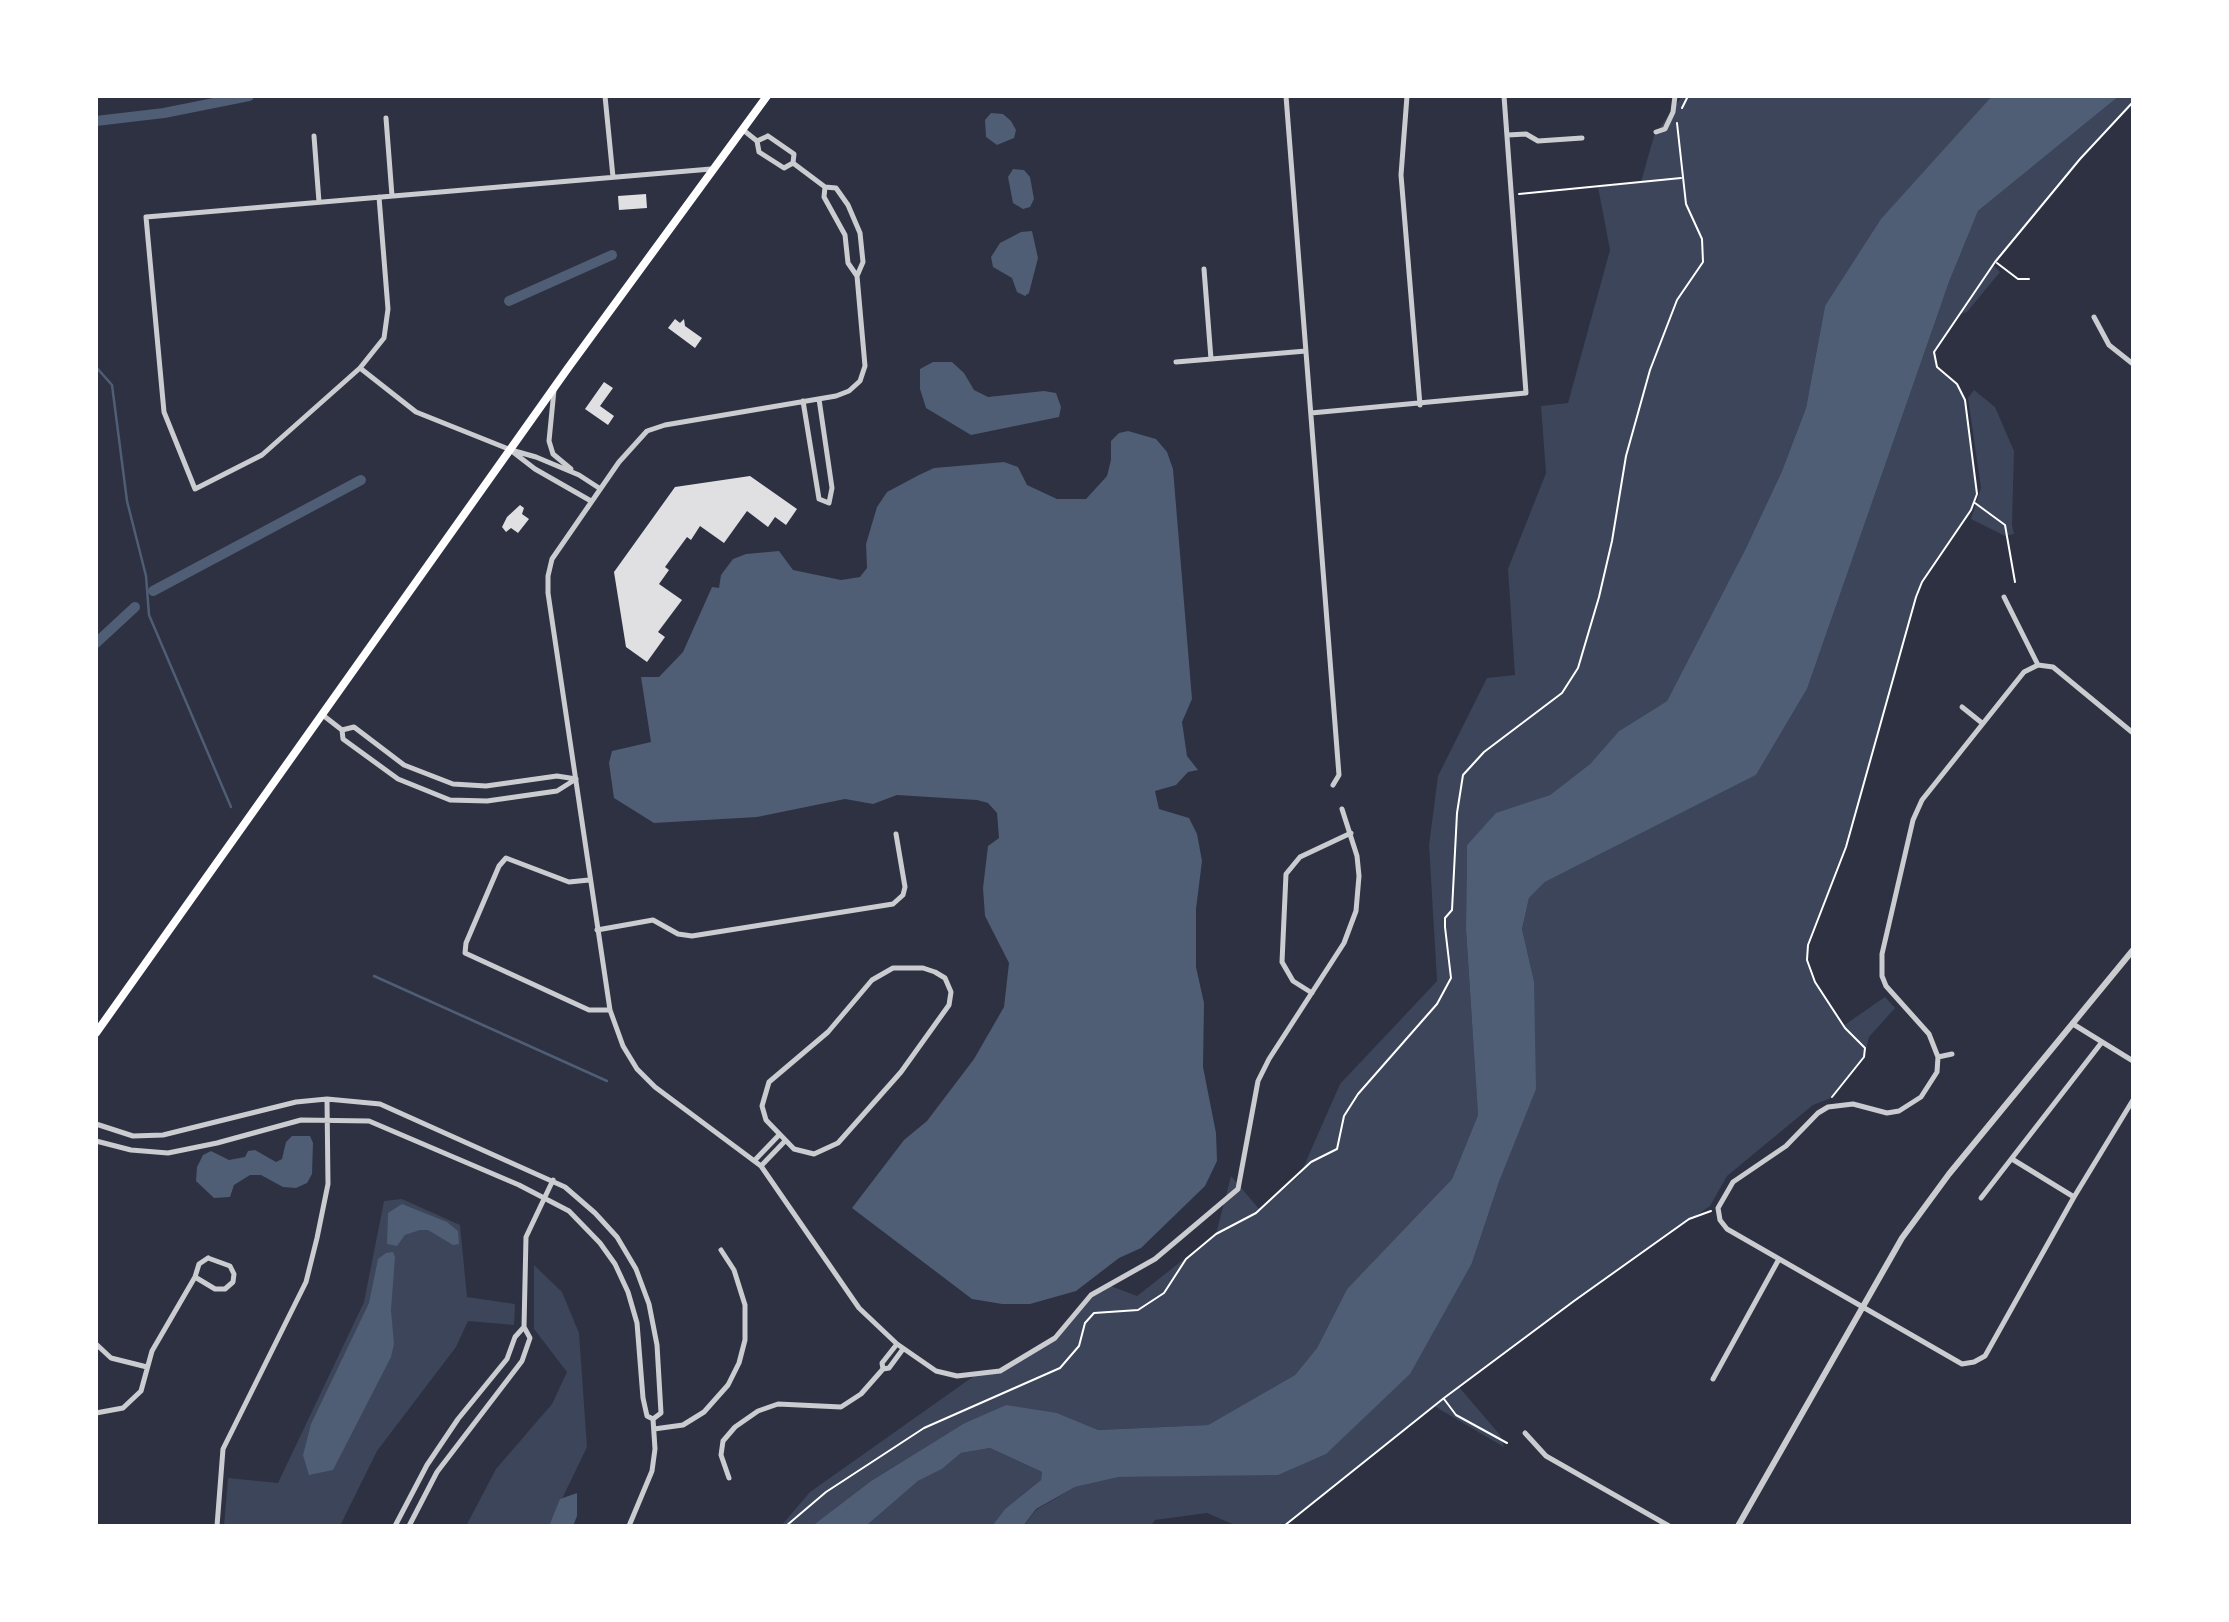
<!DOCTYPE html>
<html>
<head>
<meta charset="utf-8">
<style>
  body { margin:0 }
  #map { position:relative; width:2229px; height:1622px; overflow:hidden; background:#2d3142; font-family:Poppins,sans-serif }
  canvas { display:block }
  .frame { position:absolute; inset:0; border:98px solid #fff; pointer-events:none }
</style>
</head>
<body>
<div id="map">
<canvas width="2229" height="1622"></canvas>
<div class="frame"></div>
</div>
<script>
const c = document.querySelector('canvas').getContext('2d');
c.lineJoin = 'round';
function fillPath(path, color) {
  c.fillStyle = color;
  c.fill(path, 'evenodd');
}
function poly(rows) {
  const path = new Path2D();
  for (const r of rows) {
    path.moveTo(r[0], r[1]);
    for (let i = 2; i < r.length; i += 2) path.lineTo(r[i], r[i + 1]);
  }
  return path;
}
function trace(path, color, width, dash) {
  c.strokeStyle = color;
  c.lineWidth = width;
  c.lineCap = dash ? 'butt' : 'round';
  c.setLineDash(dash || []);
  c.stroke(path);
}
fillPath(poly([
  [1682,96,1992,96,1955,138,1825,306,1806,408,1782,471,1746,548,1667,701,1619,731,1590,764,1550,795,1496,814,1467,845,1466,929,1478,1115,1452,1179,1347,1289,1317,1348,1295,1375,1208,1425,1097,1430,1057,1413,963,1424,871,1481,812,1526,781,1526,810,1492,974,1376,1000,1371,1055,1338,1091,1295,1108,1285,1137,1296,1216,1234,1231,1176,1260,1210,1300,1175,1340,1084,1437,981,1429,845,1438,776,1487,678,1515,675,1508,569,1546,473,1541,406,1568,403,1610,250,1598,187,1641,182,1654,136],
  [2119,96,2133,96,2133,102,2093,144,1995,262,1993,265,2000,272,1967,312,1960,314,1934,352,1937,367,1957,384,1965,400,1977,494,1971,510,1922,582,1916,597,1846,847,1808,945,1807,960,1811,974,1843,1026,1885,997,1895,1008,1869,1037,1864,1057,1831,1098,1813,1105,1727,1176,1710,1206,1601,1282,1459,1387,1500,1435,1504,1447,1434,1406,1284,1526,1237,1526,1207,1513,1155,1520,1151,1526,1023,1526,1036,1510,1075,1487,1119,1477,1278,1474,1472,1263,1500,1179,1534,981,1522,929,1529,898,1545,882,1756,775,1807,689,1949,282,1978,211],
  [1974,390,1995,407,2014,451,2012,525,2014,534,2005,536,1971,519,1981,488,1968,398],
  [402,1199,460,1225,467,1297,515,1304,514,1325,468,1321,456,1347,377,1451,340,1526,224,1526,228,1478,278,1483,364,1302,384,1201],
  [534,1265,562,1292,579,1333,587,1447,549,1526,466,1526,496,1469,552,1404,567,1372,534,1329],
  [990,1448,1042,1472,1041,1480,1005,1509,992,1526,866,1526,918,1481,942,1469,961,1453]
]), '#3c4559');
fillPath(poly([
  [1992,96,2119,96,1978,211,1949,282,1807,689,1756,775,1545,882,1529,898,1522,929,1534,981,1536,1089,1500,1179,1472,1263,1410,1374,1326,1454,1278,1475,1119,1477,1075,1487,1036,1509,1023,1526,992,1526,1005,1509,1041,1480,1042,1472,990,1448,961,1453,942,1469,918,1481,866,1526,812,1526,871,1481,963,1424,1006,1405,1057,1413,1098,1430,1208,1425,1295,1375,1317,1348,1347,1289,1452,1179,1478,1115,1466,929,1467,845,1496,813,1550,795,1590,764,1619,731,1667,701,1746,548,1782,471,1806,408,1825,306,1881,219],
  [991,113,1003,114,1011,121,1016,130,1014,138,997,145,986,137,985,120],
  [1013,169,1024,170,1030,177,1034,199,1030,207,1023,209,1013,203,1008,177],
  [1032,231,1038,258,1029,293,1025,296,1017,292,1012,278,993,267,991,257,1000,243,1021,232],
  [933,362,952,362,964,373,974,390,988,397,1044,391,1056,393,1061,407,1059,417,971,435,926,408,920,389,920,369],
  [1128,431,1156,439,1167,452,1173,469,1192,699,1182,722,1187,756,1198,770,1188,772,1176,785,1155,791,1159,809,1189,818,1197,834,1202,861,1196,909,1196,967,1204,1003,1203,1067,1216,1133,1217,1161,1205,1186,1141,1248,1119,1258,1076,1291,1030,1304,1002,1304,972,1299,852,1208,904,1140,927,1121,974,1059,1004,1007,1009,963,985,916,983,888,988,846,999,838,997,813,988,803,977,800,897,795,873,804,845,799,757,817,654,823,614,798,609,763,612,751,651,742,641,677,659,677,683,652,712,587,719,588,721,575,733,559,746,554,779,551,793,570,841,580,860,577,867,568,866,544,877,507,887,492,919,475,934,468,1004,462,1018,467,1027,485,1057,499,1086,499,1107,476,1111,460,1111,441,1119,433],
  [292,1136,310,1136,313,1143,312,1174,307,1183,296,1188,283,1187,261,1175,250,1175,234,1185,230,1197,214,1198,196,1181,197,1167,203,1155,211,1151,229,1160,245,1157,248,1151,255,1150,276,1162,282,1159,286,1142],
  [402,1204,447,1222,458,1231,459,1244,453,1245,428,1230,420,1230,405,1235,397,1246,387,1244,388,1213],
  [393,1252,395,1257,391,1310,394,1344,391,1357,333,1470,309,1475,303,1455,311,1424,369,1303,378,1259,386,1253],
  [577,1493,577,1516,573,1526,549,1526,560,1499]
]), '#4f5d75');
trace(poly([
  [96,367,112,385,127,501,146,576,149,615,231,807],
  [374,976,607,1081]
]), '#4f5d75', 2.5);
trace(poly([
  [96,121,164,113,249,96],
  [509,301,612,255],
  [153,591,361,480],
  [96,643,135,607]
]), '#4f5d75', 10);
fillPath(poly([
  [646,194,647,208,619,210,618,196],
  [675,319,680,323,684,319,685,326,702,338,695,348,668,328],
  [604,382,613,388,600,406,614,416,608,425,585,409],
  [750,476,797,509,786,525,775,517,768,527,747,511,724,543,700,526,691,540,687,537,665,567,669,570,659,584,682,600,658,632,665,637,647,662,626,647,614,572,675,487],
  [520,505,524,508,522,514,529,519,518,533,511,528,506,532,502,527,507,517]
]), '#e0e0e3');
trace(poly([
  [1682,108,1688,96],
  [1519,194,1681,178],
  [1997,263,2018,279,2029,279],
  [1975,503,2005,525,2015,582],
  [1832,1097,1864,1057,1865,1048,1845,1028,1815,982,1807,960,1808,945,1846,847,1916,597,1922,582,1971,510,1977,494,1965,400,1957,384,1937,367,1934,352,1995,262,2080,159,2133,102],
  [1444,1399,1456,1415,1507,1443],
  [786,1526,826,1492,924,1428,1060,1368,1079,1346,1085,1323,1094,1313,1138,1310,1164,1293,1186,1259,1216,1234,1256,1213,1311,1162,1337,1149,1344,1116,1358,1094,1437,1004,1451,978,1445,927,1445,918,1452,910,1457,813,1463,775,1484,752,1562,693,1578,668,1599,597,1612,541,1626,456,1650,370,1677,300,1703,262,1702,239,1686,204,1677,123],
  [1284,1526,1444,1398,1574,1301,1689,1219,1711,1211]
]), '#fff', 2);
trace(poly([
  [605,96,613,177],
  [1286,96,1339,775,1333,785],
  [1407,96,1401,175,1420,405],
  [386,118,392,196],
  [742,129,757,141],
  [1656,132,1665,129,1673,112,1675,96],
  [1508,135,1526,134,1538,141,1582,138],
  [314,136,319,202],
  [768,136,794,154,793,163,784,168,759,152,757,141,768,136],
  [793,163,825,187,836,188,848,205,860,233,863,262,857,276,848,263,845,235,824,197,825,187],
  [379,197,388,309,384,338,360,368,262,455,195,489,164,412,146,217,711,169],
  [1204,269,1211,359],
  [857,276,865,366,860,381,849,391,836,396,665,425,647,431,619,462,552,559,548,576,548,593,610,1010,623,1046,637,1069,655,1087,761,1166,859,1308,897,1344,936,1371,957,1376,1000,1371,1055,1338,1091,1295,1155,1259,1238,1189,1258,1081,1269,1059,1344,943,1356,911,1359,876,1357,856,1342,809],
  [2094,317,2109,345,2133,364],
  [1176,362,1306,351],
  [360,368,416,412,511,450,536,457,579,475,599,488],
  [554,390,549,441,553,454,571,469],
  [803,401,819,499,829,503,832,488,819,399],
  [1311,413,1526,393,1504,96],
  [513,452,535,469,591,501],
  [2004,597,2038,665,2024,672,1922,800,1913,820,1882,954,1882,976,1886,986,1929,1034,1938,1057,1937,1072,1921,1097,1899,1111,1887,1113,1853,1104,1828,1107,1818,1113,1786,1146,1733,1182,1718,1208,1720,1220,1727,1229,1962,1364,1974,1362,1985,1356,2074,1197,2133,1100],
  [2038,665,2053,667,2133,733],
  [1962,707,1982,723],
  [324,716,342,730,343,739,398,779,450,800,487,801,557,791,576,779],
  [342,730,354,727,404,765,453,784,486,786,557,776,576,779],
  [589,880,569,882,506,858,499,866,466,943,465,953,589,1010,610,1010],
  [597,930,653,920,678,934,692,936,893,904,903,895,905,887,896,834],
  [893,968,923,968,935,972,945,978,951,992,949,1005,901,1072,838,1143,814,1154,794,1149,766,1120,762,1106,769,1082,828,1032,872,980,893,968],
  [1312,993,1293,981,1282,962,1286,874,1300,857,1351,833],
  [2073,1024,2133,1061],
  [1938,1057,1952,1054],
  [96,1124,133,1136,163,1135,296,1102,327,1099,380,1104,565,1187,595,1213,617,1237,636,1269,649,1304,657,1345,661,1413,653,1419],
  [96,1141,131,1150,168,1153,217,1143,301,1120,369,1121,519,1185,569,1211,600,1243,615,1264,628,1292,637,1323,643,1398,647,1416,653,1419,655,1449,652,1471,629,1526],
  [2012,1159,2074,1197],
  [755,1160,779,1135],
  [761,1166,785,1141],
  [1981,1198,2102,1042],
  [208,1258,230,1266,234,1274,233,1282,225,1289,215,1289,195,1277,199,1264,208,1258],
  [524,1327,526,1237,553,1180],
  [96,1344,111,1358,147,1367],
  [897,1344,882,1363,883,1369,889,1368,903,1349],
  [1713,1379,1779,1259],
  [96,1413,123,1408,141,1391,152,1351,195,1277],
  [654,1429,683,1425,704,1412,728,1385,739,1363,745,1340,745,1305,734,1270,721,1250],
  [1525,1433,1546,1456,1669,1526],
  [729,1478,721,1455,723,1441,735,1427,758,1411,778,1404,841,1407,861,1394,883,1369],
  [217,1526,223,1449,306,1282,317,1238,328,1184,327,1099],
  [395,1526,427,1465,458,1419,507,1359,515,1337,524,1327,530,1338,522,1361,437,1472,409,1526]
]), '#caccd0', 5);
trace(poly([
  [1738,1526,1902,1238,1949,1174,2133,950]
]), '#caccd0', 6);
trace(poly([
  [96,1033,568,368,767,96]
]), '#fff', 8);
</script>
</body>
</html>
